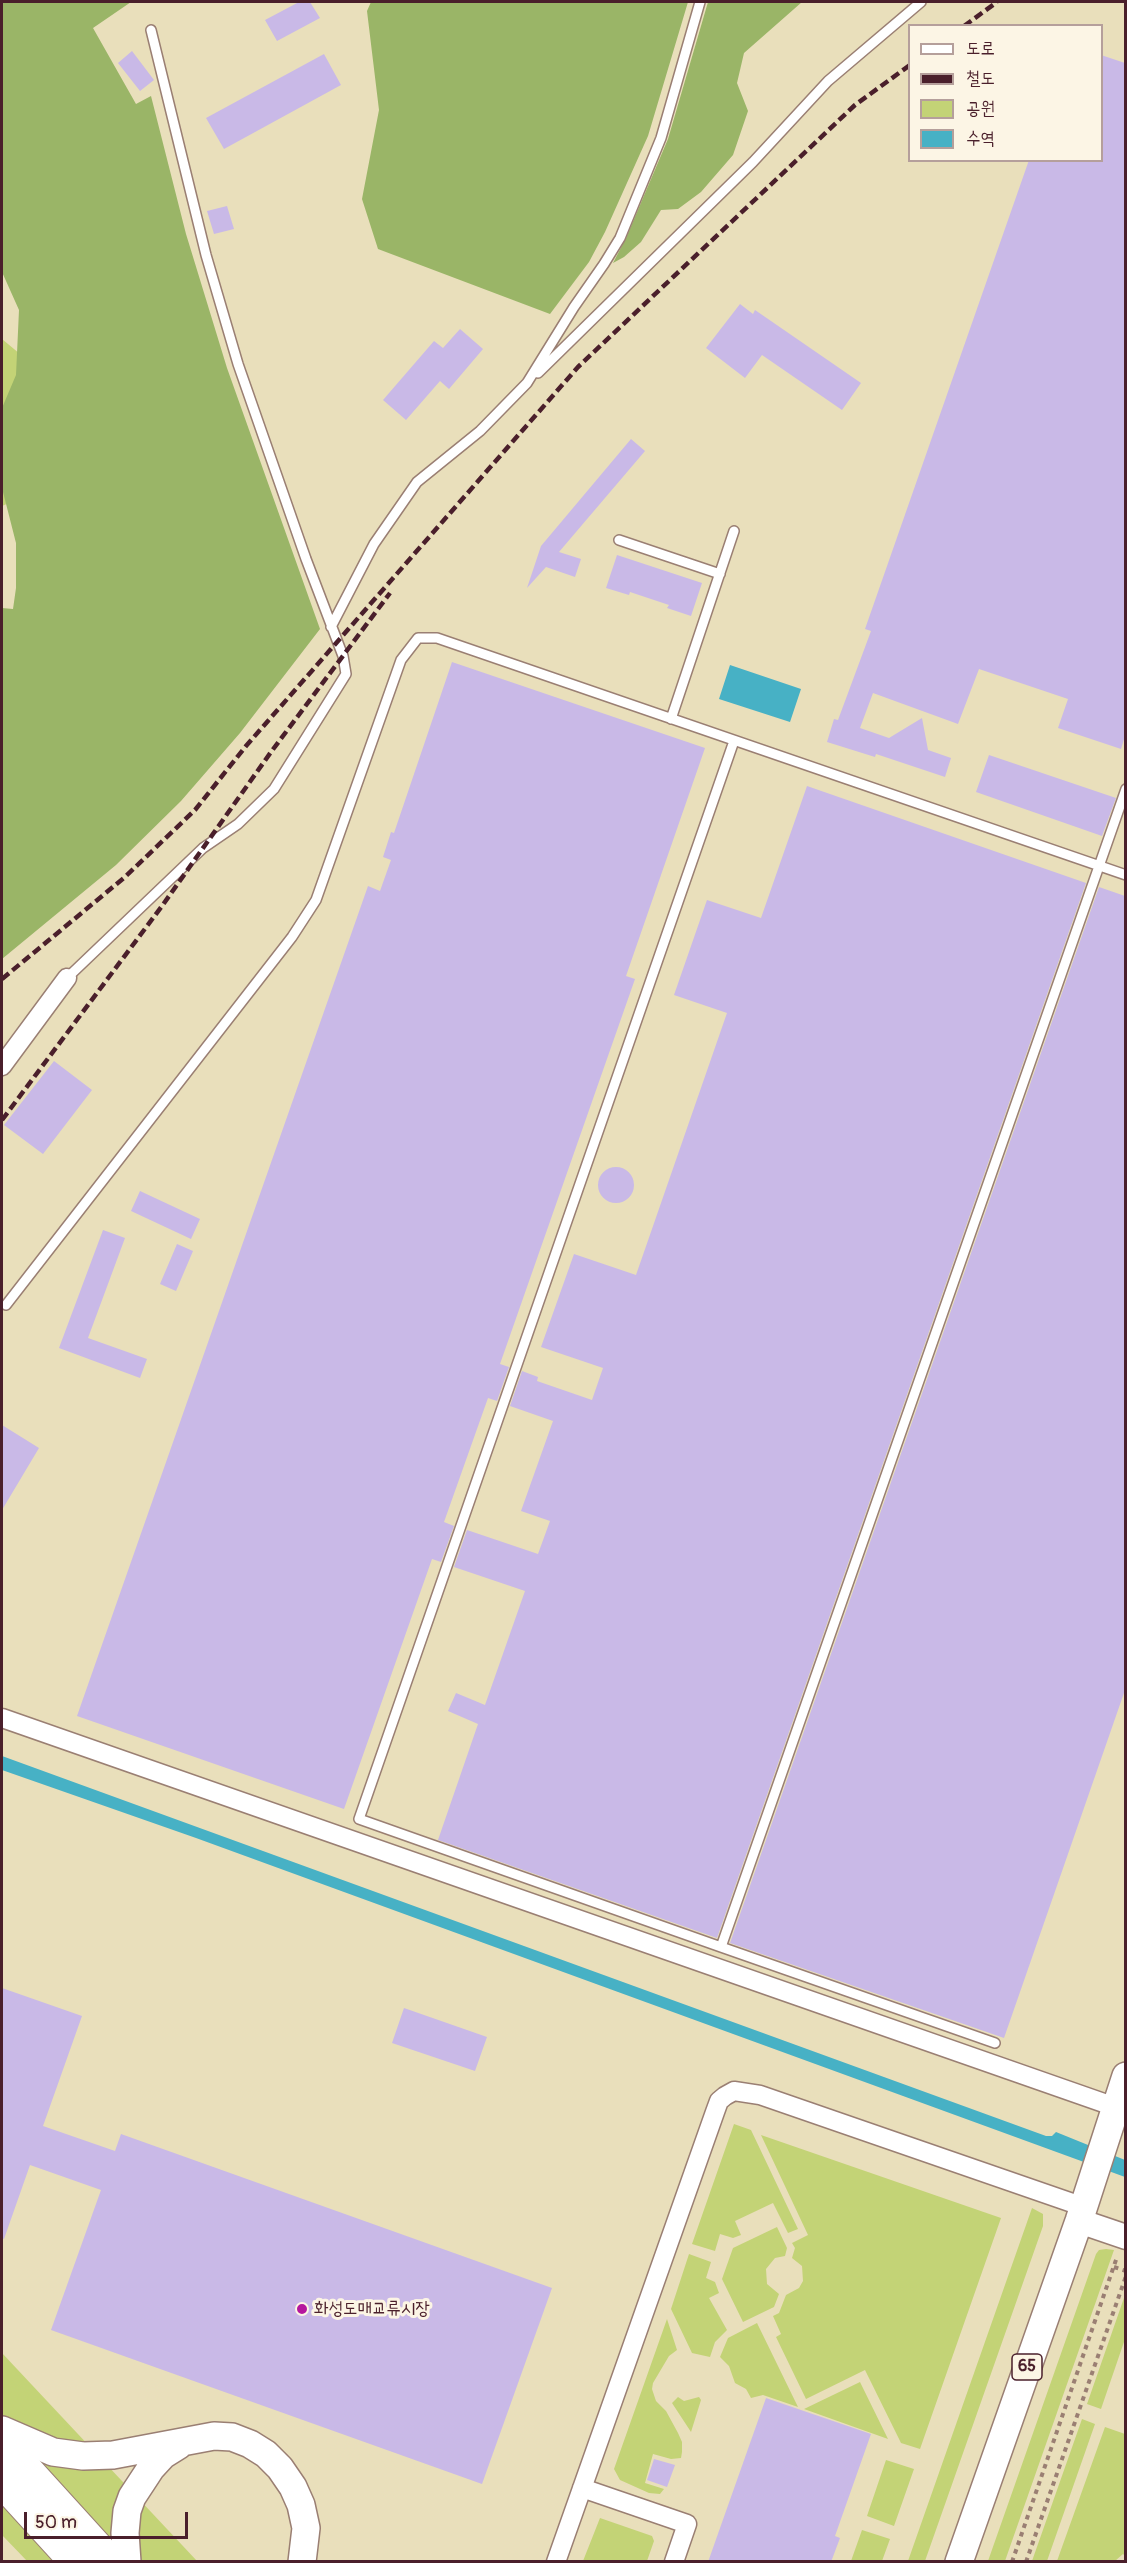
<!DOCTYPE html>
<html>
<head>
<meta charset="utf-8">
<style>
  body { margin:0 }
  #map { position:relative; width:1127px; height:2563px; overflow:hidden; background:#e9dfbb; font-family:Pangolin,"Poor Story",sans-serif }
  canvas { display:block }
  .frame { position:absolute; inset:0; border:3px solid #4a1f2b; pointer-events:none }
  .legend { position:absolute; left:908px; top:24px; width:195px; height:138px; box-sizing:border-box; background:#fcf5e5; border:2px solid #b59f9b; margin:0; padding:8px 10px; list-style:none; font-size:18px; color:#4a1f2b }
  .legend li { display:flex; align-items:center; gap:12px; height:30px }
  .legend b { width:30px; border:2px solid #b59f9b }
  .scale { position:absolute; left:24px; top:2512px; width:164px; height:27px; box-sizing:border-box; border:3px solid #4a1f2b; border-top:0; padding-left:8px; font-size:18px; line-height:21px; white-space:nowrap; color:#4a1f2b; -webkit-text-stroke:4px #fcf5e5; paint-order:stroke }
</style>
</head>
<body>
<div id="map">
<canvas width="1127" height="2563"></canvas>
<div class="frame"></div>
<ul class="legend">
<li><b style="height:8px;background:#fff"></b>도로</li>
<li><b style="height:8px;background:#4a1f2b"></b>철도</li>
<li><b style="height:16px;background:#c3d376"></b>공원</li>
<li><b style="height:16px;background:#47b1c5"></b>수역</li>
</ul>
<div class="scale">50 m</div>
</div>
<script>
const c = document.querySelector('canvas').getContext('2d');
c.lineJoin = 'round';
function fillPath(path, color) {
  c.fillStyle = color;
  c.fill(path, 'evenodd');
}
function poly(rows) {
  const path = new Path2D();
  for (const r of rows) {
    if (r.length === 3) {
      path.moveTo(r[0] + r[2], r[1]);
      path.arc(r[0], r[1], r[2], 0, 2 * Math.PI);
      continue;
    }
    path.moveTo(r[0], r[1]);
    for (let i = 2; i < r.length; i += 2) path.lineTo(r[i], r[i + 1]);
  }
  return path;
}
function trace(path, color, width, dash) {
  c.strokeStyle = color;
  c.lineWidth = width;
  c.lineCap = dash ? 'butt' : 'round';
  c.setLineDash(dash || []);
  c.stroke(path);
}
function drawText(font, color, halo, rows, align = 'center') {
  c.font = font + ' Pangolin,"Poor Story",sans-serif';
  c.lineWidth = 6;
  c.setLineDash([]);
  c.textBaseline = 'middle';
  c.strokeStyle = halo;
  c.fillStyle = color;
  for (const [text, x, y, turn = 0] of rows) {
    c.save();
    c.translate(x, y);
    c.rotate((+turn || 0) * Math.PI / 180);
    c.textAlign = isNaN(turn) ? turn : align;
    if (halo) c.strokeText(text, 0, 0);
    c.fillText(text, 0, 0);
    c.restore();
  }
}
fillPath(poly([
  [2,339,20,354,9,503,2,506],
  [734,2124,751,2130,798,2229,788,2233,773,2203,735,2221,741,2235,733,2238,720,2234,715,2251,692,2244],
  [761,2135,1001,2218,920,2449,901,2443,865,2370,806,2399,776,2337,781,2334,773,2316,779,2313,786,2295,799,2288,803,2281,802,2266,792,2258,795,2248,792,2243,808,2235],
  [1032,2208,1043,2214,1043,2226,925,2561,908,2561],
  [777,2227,787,2248,785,2256,775,2258,766,2269,767,2284,779,2294,774,2307,743,2322,722,2279,733,2248],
  [1106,2249,1114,2250,1005,2561,988,2561,1096,2254,1099,2250],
  [689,2254,711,2262,706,2278,715,2282,719,2293,709,2298,727,2330,715,2342,710,2357,692,2353,671,2309],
  [1125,2295,1125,2339,1101,2409,1087,2404],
  [667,2319,677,2350,669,2356,653,2383,652,2389,656,2401,666,2411,678,2433,682,2442,682,2452,681,2458,671,2459,653,2454,645,2483,664,2489,660,2494,649,2493,620,2480,614,2469],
  [757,2323,798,2407,763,2395,751,2398,746,2389,735,2383,729,2366,720,2357,728,2338],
  [2,2353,197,2561,27,2561,2,2535],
  [860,2382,888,2439,804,2409],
  [678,2397,684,2401,699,2397,701,2400,691,2432,672,2403],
  [1082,2419,1095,2424,1047,2561,1032,2561],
  [1105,2427,1125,2434,1125,2556,1123,2554,1115,2561,1057,2561],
  [886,2460,914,2469,894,2526,867,2516],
  [600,2518,652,2536,654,2541,647,2561,583,2561],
  [862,2530,890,2539,882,2561,851,2561]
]), '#c3d376');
fillPath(poly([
  [2,2,131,2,93,28,136,104,151,96,186,234,227,368,320,629,240,733,181,801,116,865,2,959,2,608,13,609,16,588,16,543,2,488,2,408,16,375,19,310,2,272],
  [371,2,688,2,648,136,605,232,589,262,550,314,378,249,362,199,379,110,367,11],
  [708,2,802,2,744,53,737,83,748,111,733,155,701,192,678,209,661,210,641,242,624,257,613,263,626,238,668,139]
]), '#9ab567');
fillPath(poly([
  [730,665,801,689,790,722,719,699],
  [2,1756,1046,2136,1052,2136,1056,2132,1125,2160,1125,2177,196,1838,2,1770]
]), '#47b1c5');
fillPath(poly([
  [299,2,310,2,320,18,277,41,265,20],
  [132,51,154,80,140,91,118,63],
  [324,54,341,85,224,149,206,118],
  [1101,55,1125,63,1125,736,1121,749,1058,728,1068,699,979,669,958,724,873,693,860,728,889,738,922,718,928,750,951,758,945,777,876,754,875,757,827,742,834,719,838,720,871,631,865,629,1029,160,1101,160],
  [227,206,234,229,214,234,207,211],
  [740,304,753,314,755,310,861,383,842,410,762,355,745,378,706,348],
  [460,329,483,349,449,389,440,381,406,420,383,400,434,341,443,348],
  [631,439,645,451,559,552,581,559,575,577,546,567,527,588,541,546],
  [617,555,702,583,691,616,667,608,669,605,630,592,629,595,606,588],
  [452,662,705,748,626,976,635,979,500,1364,509,1367,497,1401,488,1398,444,1522,454,1526,441,1562,432,1559,344,1809,77,1716,368,886,380,891,391,860,383,857,391,832,394,833],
  [989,755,1116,798,1102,836,976,792],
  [807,786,1086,883,717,1938,438,1840,478,1724,448,1711,456,1693,485,1705,525,1591,454,1567,467,1530,538,1554,550,1521,521,1511,553,1421,510,1406,522,1371,538,1377,537,1381,592,1400,603,1368,541,1347,574,1254,636,1275,727,1013,674,995,707,900,761,918],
  [1099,887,1125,896,1125,1690,1004,2038,730,1943],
  [54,1061,92,1090,43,1154,4,1125],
  [616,1185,18],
  [140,1191,200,1219,191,1239,131,1211],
  [103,1230,125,1238,88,1338,147,1359,140,1378,59,1348],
  [177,1244,193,1251,176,1291,160,1284],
  [2,1425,39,1448,2,1510],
  [2,1988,82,2016,43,2126,115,2151,121,2134,552,2288,482,2484,51,2330,101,2190,30,2165,4,2239,2,2238],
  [404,2008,487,2037,475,2071,392,2043],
  [766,2398,871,2434,835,2536,840,2538,831,2562,708,2562],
  [654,2459,675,2465,667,2487,647,2480]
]), '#c9b9e7');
const lane = poly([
  [538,373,753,162,828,81,921,2],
  [619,540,720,574],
  [331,627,374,544,417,482,480,431,527,383,574,307,604,264,620,238,661,138,700,2],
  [671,719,734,531],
  [734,741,359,1819,721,1947,1126,789],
  [67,978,203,848,238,824,274,789,346,674,343,656,306,559,238,364,206,255,151,30],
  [6,1305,292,937,316,900,401,660,418,638,437,638,1126,875],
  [721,1947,995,2043]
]);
const street = poly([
  [2,1066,67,978],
  [2,1718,1124,2110],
  [582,2488,687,2524,674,2562],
  [556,2562,715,2112,719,2101,725,2096,734,2091,760,2095,1084,2207]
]);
const secondary = poly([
  [1079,2221,1126,2237]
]);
const primary = poly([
  [2,2430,53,2452,83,2456,113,2455,214,2436,232,2437,250,2444,266,2454,280,2468,293,2487,301,2505,306,2528,302,2562],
  [127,2562,125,2533,127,2511,132,2497,151,2468,163,2455,179,2445],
  [959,2562,1079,2221,1126,2076]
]);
const highway = poly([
  [2,2443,110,2562],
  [2,2481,76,2562]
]);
trace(lane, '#9a7f73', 12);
trace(street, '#9a7f73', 21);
trace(secondary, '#9a7f73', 27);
trace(primary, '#9a7f73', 30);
trace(highway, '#9a7f73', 34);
trace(poly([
  [1114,2267,1126,2271],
  [1012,2562,1117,2257],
  [1026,2562,1126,2276]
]), '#9a7f73', 4, [4.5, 4.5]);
trace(lane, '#fff', 9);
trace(street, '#fff', 18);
trace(secondary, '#fff', 24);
trace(primary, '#fff', 27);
trace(highway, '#fff', 32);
trace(poly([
  [964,26,997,2],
  [2,979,125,877,195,810,246,746,578,367,855,105,910,65],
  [2,1120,162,906,271,752,390,593]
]), '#4a1f2b', 4.5, [9, 4.5]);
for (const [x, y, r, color] of [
  [302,2309,6,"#b5179e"]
]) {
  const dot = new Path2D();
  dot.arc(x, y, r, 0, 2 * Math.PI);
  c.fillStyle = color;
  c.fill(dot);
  trace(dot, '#fcf5e5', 2);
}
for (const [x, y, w] of [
  [1027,2367,30]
]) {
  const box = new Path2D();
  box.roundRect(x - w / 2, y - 13, w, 26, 4.5);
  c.fillStyle = '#fcf5e5';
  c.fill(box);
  trace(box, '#4a1f2b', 1.5);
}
drawText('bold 16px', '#4a1f2b', null, [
  ["65",1027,2367]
]);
drawText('18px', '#4a1f2b', '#fcf5e5', [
  ["화성도매교류시장",314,2309]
], 'left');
</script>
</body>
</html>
